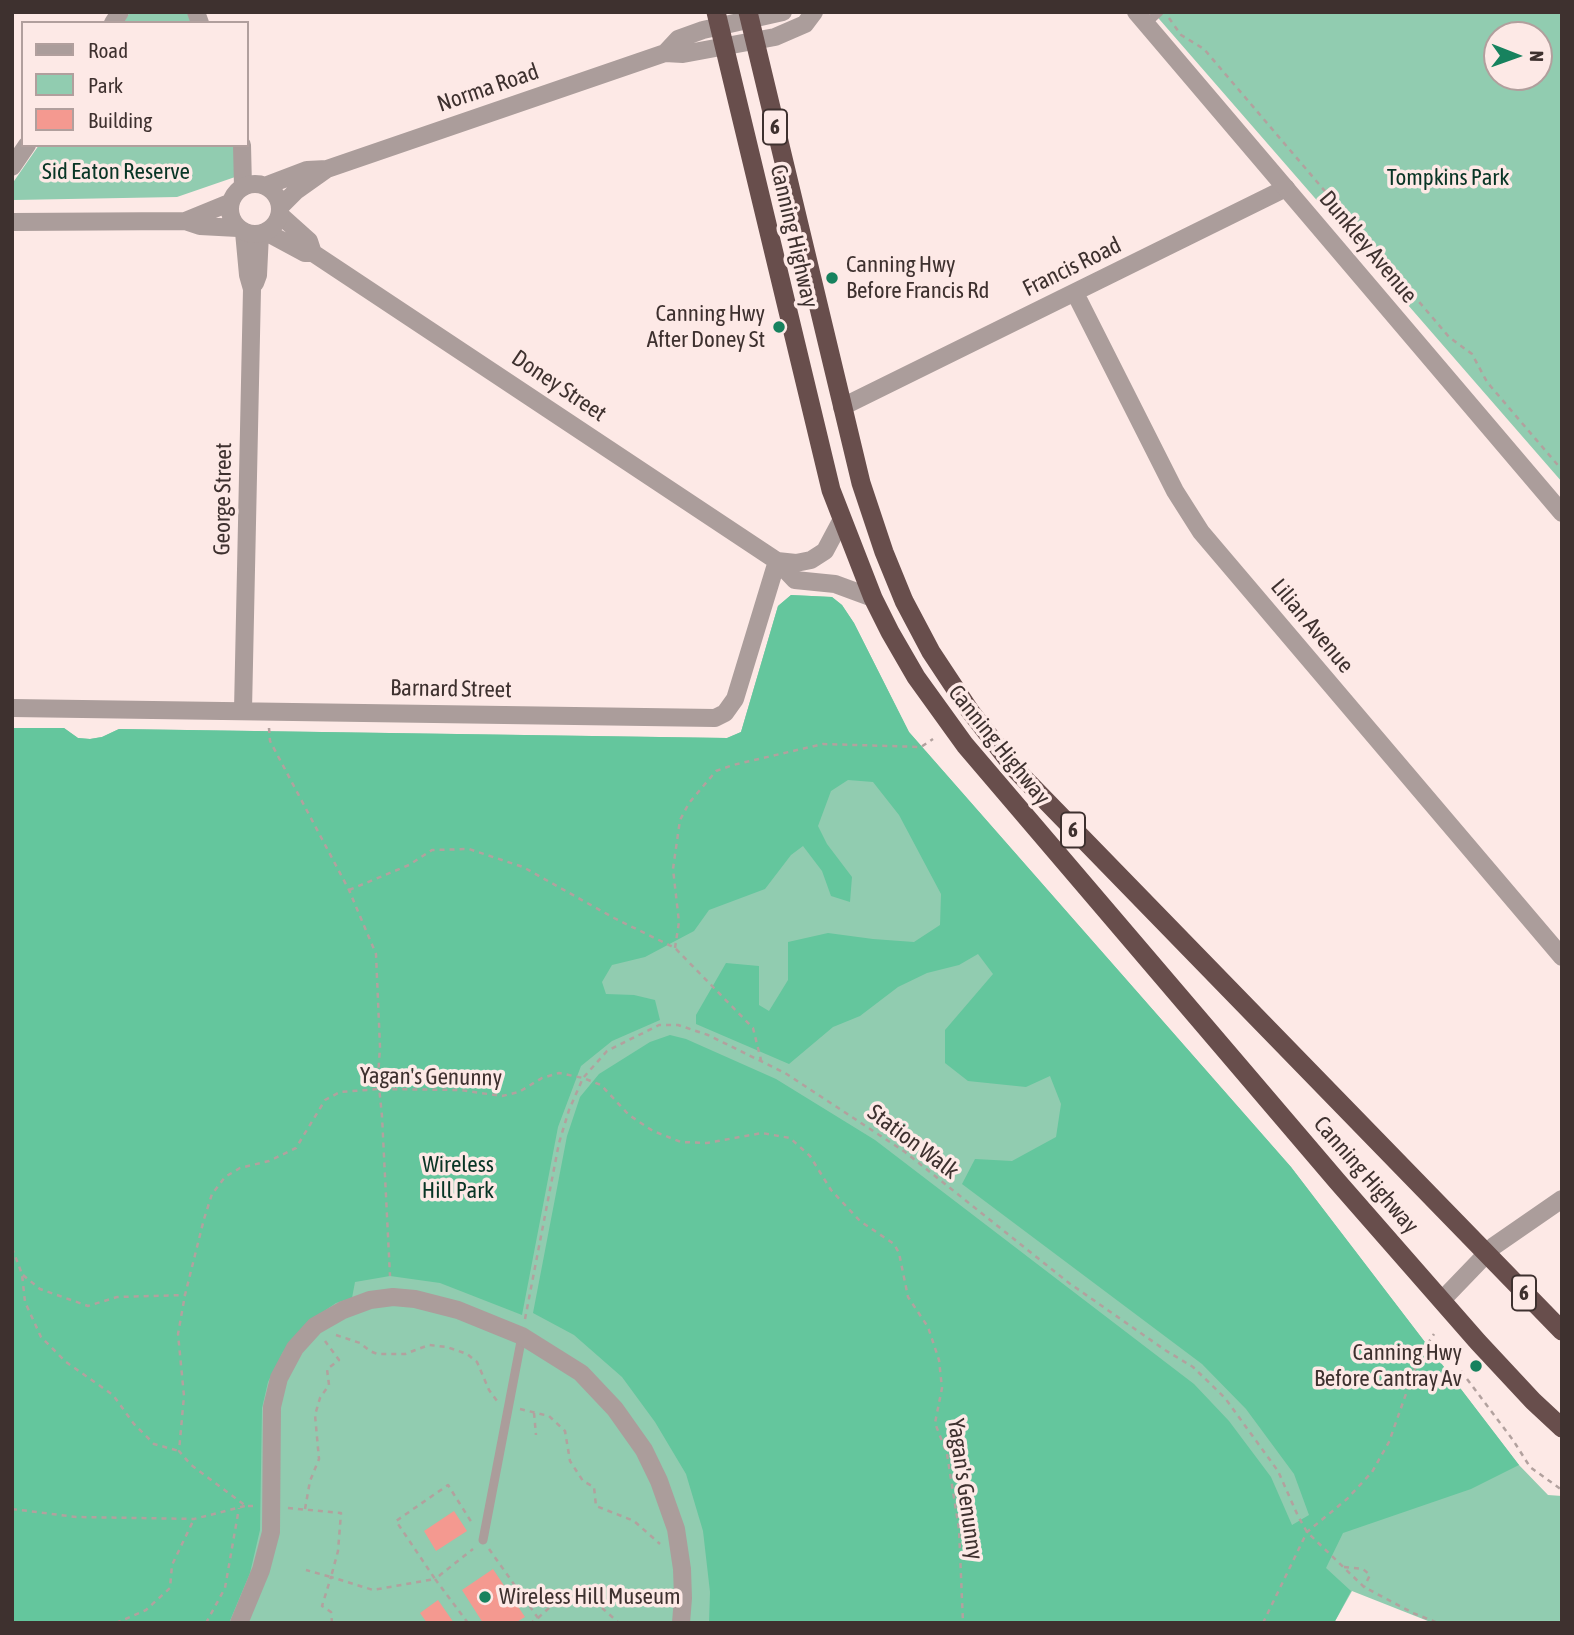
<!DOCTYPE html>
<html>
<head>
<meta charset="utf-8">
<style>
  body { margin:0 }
  #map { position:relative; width:1574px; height:1635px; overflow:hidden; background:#fde9e6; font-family:"Asap Condensed",sans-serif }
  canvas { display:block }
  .frame { position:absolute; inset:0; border:14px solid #3e312f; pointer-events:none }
  .legend { position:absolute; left:21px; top:21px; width:228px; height:126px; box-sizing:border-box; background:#fde9e6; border:2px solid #b19f9d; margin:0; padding:9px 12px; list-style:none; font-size:21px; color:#3e312f }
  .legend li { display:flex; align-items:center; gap:14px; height:35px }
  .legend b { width:35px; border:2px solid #b19f9d }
  .north { position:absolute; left:1483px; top:21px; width:70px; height:70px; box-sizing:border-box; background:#fde9e6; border:2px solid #b19f9d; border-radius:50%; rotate:91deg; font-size:19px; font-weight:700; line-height:28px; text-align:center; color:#3e312f }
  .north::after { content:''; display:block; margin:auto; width:24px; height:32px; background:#17825e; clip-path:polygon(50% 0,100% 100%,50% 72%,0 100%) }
</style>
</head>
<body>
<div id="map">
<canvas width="1574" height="1635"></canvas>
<div class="frame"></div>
<ul class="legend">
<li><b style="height:9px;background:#ab9d9b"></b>Road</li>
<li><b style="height:19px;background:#91ccb0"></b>Park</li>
<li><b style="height:19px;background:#f49990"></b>Building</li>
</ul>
<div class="north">N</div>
</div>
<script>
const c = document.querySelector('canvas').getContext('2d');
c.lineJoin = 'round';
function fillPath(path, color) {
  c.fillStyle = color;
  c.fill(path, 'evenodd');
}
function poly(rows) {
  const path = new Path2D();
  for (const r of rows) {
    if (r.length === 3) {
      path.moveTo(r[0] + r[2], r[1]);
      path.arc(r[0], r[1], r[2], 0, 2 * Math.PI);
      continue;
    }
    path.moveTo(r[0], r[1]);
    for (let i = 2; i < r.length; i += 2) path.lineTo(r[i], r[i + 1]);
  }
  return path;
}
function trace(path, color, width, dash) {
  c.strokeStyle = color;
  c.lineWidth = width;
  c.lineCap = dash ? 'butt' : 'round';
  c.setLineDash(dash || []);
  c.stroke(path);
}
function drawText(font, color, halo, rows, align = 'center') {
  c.font = font + ' "Asap Condensed",sans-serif';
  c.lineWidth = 7;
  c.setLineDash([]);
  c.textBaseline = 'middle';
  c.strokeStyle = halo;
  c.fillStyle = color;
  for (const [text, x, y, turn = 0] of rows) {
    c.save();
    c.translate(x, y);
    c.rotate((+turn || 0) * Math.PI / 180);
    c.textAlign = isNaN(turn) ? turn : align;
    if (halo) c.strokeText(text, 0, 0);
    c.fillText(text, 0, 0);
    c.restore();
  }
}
fillPath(poly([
  [130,12,187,12,191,23,123,23],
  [1153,12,1562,12,1562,482],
  [1497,35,1539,35,1539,77,1497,77],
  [39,145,235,145,238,176,177,197,14,200,12,184],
  [791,595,832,597,842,605,854,623,909,732,1291,1167,1519,1465,1548,1495,1562,1496,1562,1623,1433,1623,1352,1591,1334,1623,12,1623,12,728,64,728,78,738,90,739,102,737,119,729,727,738,741,732,778,606]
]), '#91ccb0');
fillPath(poly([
  [791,595,832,597,842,605,854,623,909,732,1291,1167,1519,1465,1471,1489,1343,1533,1326,1568,1351,1591,1334,1623,709,1623,710,1592,703,1531,686,1474,655,1422,622,1377,574,1335,533,1313,567,1136,580,1097,599,1074,650,1042,670,1035,686,1039,776,1079,875,1140,1194,1384,1229,1421,1271,1477,1292,1525,1309,1515,1294,1474,1246,1409,1202,1364,962,1184,975,1159,1012,1161,1056,1137,1061,1104,1050,1076,1026,1087,968,1081,945,1063,945,1030,993,974,978,954,959,965,927,973,898,987,860,1016,833,1027,789,1064,696,1024,696,1015,726,963,759,966,759,1005,769,1011,788,980,788,942,828,933,873,939,914,942,940,925,941,894,899,815,873,782,848,780,831,791,818,826,827,844,852,877,850,902,831,896,822,871,803,846,791,855,765,889,709,910,694,931,645,957,612,965,602,982,606,994,634,995,655,1000,660,1020,612,1041,581,1066,558,1127,522,1315,440,1283,390,1276,355,1282,352,1298,336,1303,317,1316,283,1352,268,1382,262,1408,260,1530,250,1573,229,1623,12,1623,12,728,64,728,78,738,90,739,102,737,119,729,727,738,741,732,778,606]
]), '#64c69d');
fillPath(poly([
  [454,1511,467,1531,436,1551,424,1531],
  [493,1569,525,1617,515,1623,483,1623,462,1590],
  [438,1600,454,1623,427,1623,420,1613]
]), '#f49990');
trace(poly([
  [1169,18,1181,35,1204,49,1449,337,1472,354,1487,382,1562,470],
  [269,728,270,741,349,890,376,954,380,1047,378,1077,382,1116,390,1276],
  [349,890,409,865,432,850,469,849,523,867,614,918,675,948,753,1028,761,1060],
  [675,948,679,922,673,869,680,820,689,803,716,771,733,765,823,744,921,747,933,739],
  [12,1248,22,1274,25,1302,41,1337,66,1362,113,1395,134,1424,154,1444,179,1451],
  [23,1275,40,1289,88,1306,117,1297,185,1295],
  [525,1319,559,1143,569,1110,583,1078,607,1051,659,1025,678,1025,708,1035,785,1073,905,1152,1069,1283,1165,1350,1193,1367,1225,1398,1278,1471,1298,1516,1307,1532,1364,1587,1413,1613,1438,1623],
  [336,1335,360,1343,370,1351,377,1354,405,1354,429,1345,447,1347,467,1354,477,1362,489,1390,497,1401],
  [1461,1371,1513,1440,1530,1467,1562,1490],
  [520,1409,549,1416,565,1431,570,1461,583,1481,594,1487,596,1506,634,1521,660,1544],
  [534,1413,536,1435],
  [253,1506,246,1506,191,1465,179,1451,184,1396,178,1334,185,1295,204,1219,212,1194,225,1177,240,1168,269,1161,296,1148,325,1100,340,1092,379,1089,460,1090,502,1096,519,1092,542,1078,559,1073,583,1078,601,1085,629,1115,653,1131,681,1142,707,1143,762,1133,790,1138,810,1156,831,1190,860,1221,894,1244,899,1253,908,1297,928,1327,939,1360,942,1388,935,1423,947,1454,959,1529,963,1623],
  [288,1508,341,1513,338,1551,331,1577,306,1570],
  [12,1509,76,1517,194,1519,245,1506],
  [305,1509,310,1481,319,1459,315,1415,320,1398,329,1385,327,1369,339,1360,325,1341],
  [489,1549,538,1618,531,1623],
  [1344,1567,1363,1569,1370,1575,1364,1587],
  [538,1618,551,1606,580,1601,602,1608,619,1623],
  [116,1623,146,1610,170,1588,172,1565,194,1519],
  [206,1623,225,1588,239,1508],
  [332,1623,331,1612,322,1606,331,1577,373,1590,435,1579,396,1521,448,1485,472,1523],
  [468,1623,435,1579,473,1549],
  [1263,1623,1307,1532,1347,1499,1372,1472,1389,1442,1419,1357,1434,1334]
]), '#b2a19e', 2.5, [5, 5]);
trace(poly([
  [1146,24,1159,12],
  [483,1540,522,1336]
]), '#ab9d9b', 9);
trace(poly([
  [196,12,200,23],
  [113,23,120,12],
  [242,145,243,187],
  [12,167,27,145],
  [280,215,309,241,313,253],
  [266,232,305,253,313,253,777,561,795,580,835,584,873,598],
  [255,283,258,275,260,234],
  [1075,293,1175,491,1201,532,1562,957],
  [842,407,1286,188],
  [777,561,796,563,811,560,825,551,841,521],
  [12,708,715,718,725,713,735,699,777,561],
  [243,710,252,289,248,275,244,232],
  [1443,1299,1494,1246,1562,1199],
  [239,1623,261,1570,271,1532,272,1407,279,1378,295,1348,315,1326,343,1310,370,1300,393,1297,415,1299,458,1310,522,1336,581,1373,615,1409,644,1450,659,1481,676,1529,682,1569,683,1598,681,1623]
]), '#ab9d9b', 18);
trace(poly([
  [1136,12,1562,513],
  [665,53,678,39,703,30,783,12],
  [255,209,25],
  [265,186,307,170,327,169,665,53,683,54,775,37,805,24,814,12],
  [281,206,296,191,327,169],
  [185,221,229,203],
  [12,222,185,221,200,226,238,228]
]), '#ab9d9b', 18);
trace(poly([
  [716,12,831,490,873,598,890,632,916,677,965,745,1337,1181,1478,1342,1533,1401,1562,1428],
  [748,12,861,483,884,552,904,601,931,652,970,711,1015,769,1562,1331]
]), '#684e4c', 19);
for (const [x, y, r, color] of [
  [832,278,7,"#17825e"],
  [779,327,7,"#17825e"],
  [1476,1366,7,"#17825e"],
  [485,1597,7,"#17825e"]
]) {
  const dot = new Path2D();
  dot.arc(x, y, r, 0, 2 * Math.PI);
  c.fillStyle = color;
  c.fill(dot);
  trace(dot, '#fde9e6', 2.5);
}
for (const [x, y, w] of [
  [775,127,24],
  [1073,830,24],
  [1524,1293,24]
]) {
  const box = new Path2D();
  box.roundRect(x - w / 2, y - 17.5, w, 35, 5);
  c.fillStyle = '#fde9e6';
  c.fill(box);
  trace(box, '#3e312f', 2);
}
drawText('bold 21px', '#3e312f', null, [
  ["6",775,127],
  ["6",1073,830],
  ["6",1524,1293]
]);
drawText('23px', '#3e312f', '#fde9e6', [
  ["Norma Road",488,88,-19],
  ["Canning Highway",794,236,77],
  ["Dunkley Avenue",1368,247,50],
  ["Francis Road",1072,267,-26],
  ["Doney Street",559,386,34],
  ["George Street",223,499,-89],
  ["Lilian Avenue",1312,626,50],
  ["Barnard Street",451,689,1],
  ["Canning Highway",999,745,51],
  ["Yagan's Genunny",431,1077,1],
  ["Station Walk",913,1142,37],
  ["Canning Highway",1366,1175,49],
  ["Yagan's Genunny",965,1489,82]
]);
drawText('23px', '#083525', '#fde9e6', [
  ["Sid Eaton Reserve",116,172],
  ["Tompkins Park",1448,178],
  ["Wireless",458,1165],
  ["Hill Park",458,1191]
]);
drawText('23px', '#3e312f', '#fde9e6', [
  ["Canning Hwy",846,265],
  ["Before Francis Rd",846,291],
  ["Canning Hwy",765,314,"right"],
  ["After Doney St",765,340,"right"],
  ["Canning Hwy",1462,1353,"right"],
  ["Before Cantray Av",1462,1379,"right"],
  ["Wireless Hill Museum",499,1597]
], 'left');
</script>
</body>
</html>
